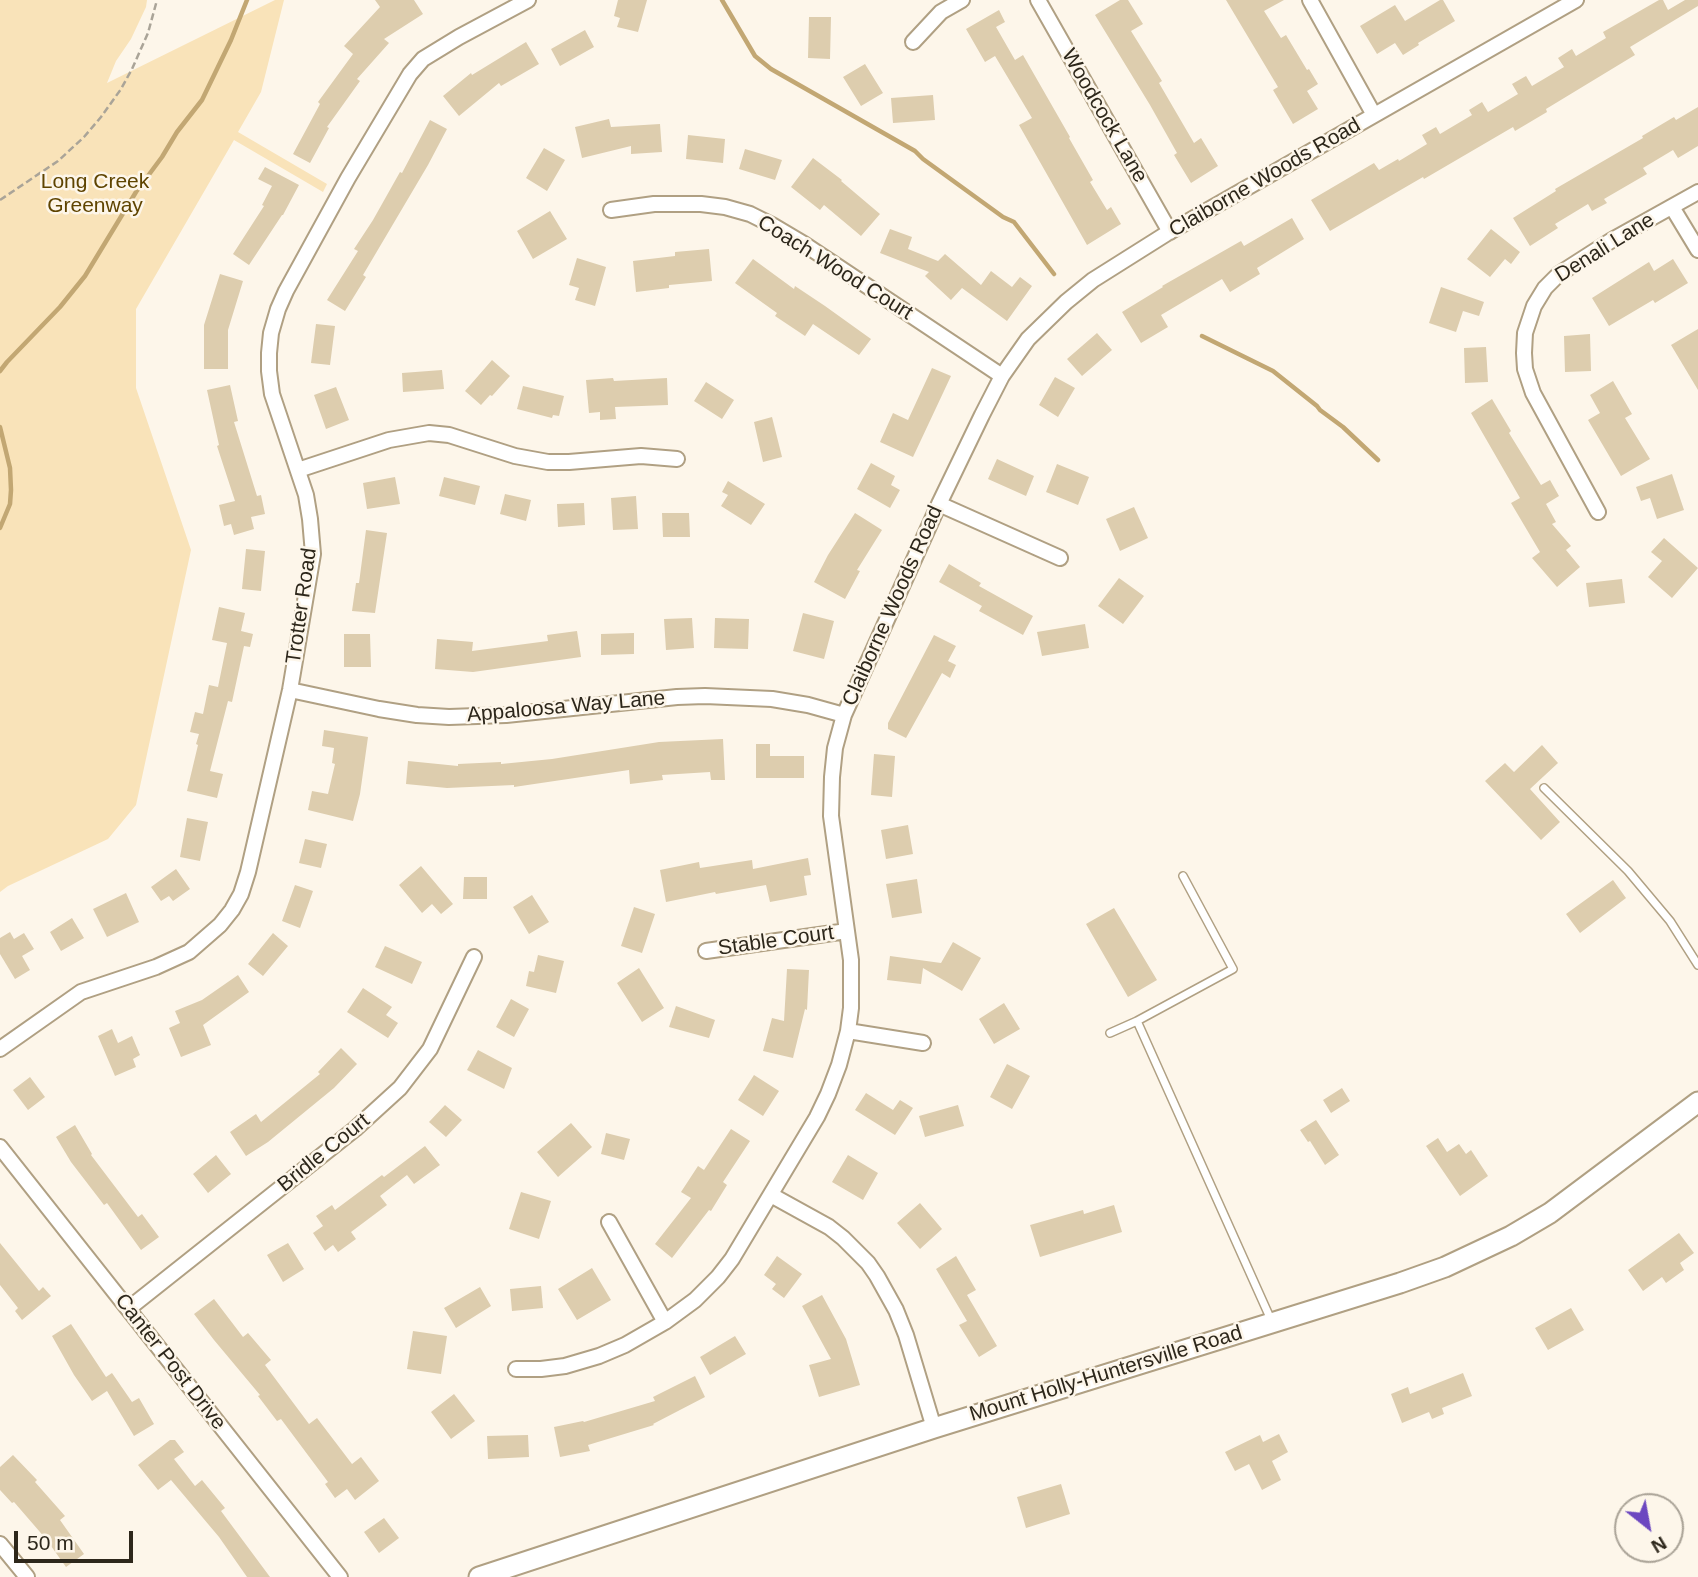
<!DOCTYPE html>
<html>
<head>
<meta charset="utf-8">
<style>
  body { margin:0 }
  #map { position:relative; width:1698px; height:1577px; overflow:hidden; background:#fdf6ea; font-family:Helvetica,sans-serif }
  canvas { display:block }
  .north { position:absolute; left:1614px; top:1493px; width:70px; height:70px; box-sizing:border-box; background:#fdf6ea; border:2px solid #aaa397; border-radius:50%; rotate:149deg; font-size:19px; font-weight:700; line-height:28px; text-align:center; color:#2d271b }
  .north::after { content:''; display:block; margin:auto; width:24px; height:32px; background:#6c47c0; clip-path:polygon(50% 0,100% 100%,50% 72%,0 100%) }
  .scale { position:absolute; left:14px; top:1531px; width:119px; height:32px; box-sizing:border-box; border:4px solid #2d271b; border-top:0; padding-left:9px; font-size:21px; line-height:24px; white-space:nowrap; color:#2d271b; -webkit-text-stroke:5px #fdf6ea; paint-order:stroke }
</style>
</head>
<body>
<div id="map">
<canvas width="1698" height="1577"></canvas>
<div class="north">N</div>
<div class="scale">50 m</div>
</div>
<script>
const c = document.querySelector('canvas').getContext('2d');
c.lineJoin = 'round';
function fillPath(path, color) {
  c.fillStyle = color;
  c.fill(path, 'evenodd');
}
function poly(rows) {
  const path = new Path2D();
  for (const r of rows) {
    path.moveTo(r[0], r[1]);
    for (let i = 2; i < r.length; i += 2) path.lineTo(r[i], r[i + 1]);
  }
  return path;
}
function trace(path, color, width, dash) {
  c.strokeStyle = color;
  c.lineWidth = width;
  c.lineCap = dash ? 'butt' : 'round';
  c.setLineDash(dash || []);
  c.stroke(path);
}
function drawText(font, color, halo, rows, align = 'center') {
  c.font = font + ' Helvetica,sans-serif';
  c.lineWidth = 5;
  c.setLineDash([]);
  c.textBaseline = 'middle';
  c.strokeStyle = halo;
  c.fillStyle = color;
  for (const [text, x, y, turn = 0] of rows) {
    c.save();
    c.translate(x, y);
    c.rotate((+turn || 0) * Math.PI / 180);
    c.textAlign = isNaN(turn) ? turn : align;
    if (halo) c.strokeText(text, 0, 0);
    c.fillText(text, 0, 0);
    c.restore();
  }
}
fillPath(poly([
  [0,0,147,0,146,7,131,39,116,61,107,83,275,0,284,0,261,92,238,132,327,184,323,192,234,140,136,309,136,388,191,550,136,805,108,839,8,886,0,892]
]), '#f9e3b9');
trace(poly([
  [722,0,755,56,771,69,915,151,923,159,1003,217,1014,222,1054,274],
  [1202,336,1273,371,1317,406,1320,410,1343,427,1378,460],
  [0,371,7,362,60,307,85,276,136,192,162,157,177,132,202,100,231,40,247,0],
  [0,427,10,468,11,490,10,504,0,528]
]), '#c2a773', 4.5);
fillPath(poly([
  [375,0,414,0,423,14,384,39,389,43,357,79,360,81,327,127,329,128,310,163,293,154,320,104,318,102,353,54,344,46,380,7],
  [618,0,647,0,638,32,617,27,620,18,614,16],
  [1120,0,1128,0,1143,24,1131,31,1162,81,1159,83,1194,143,1201,138,1218,166,1191,183,1174,155,1177,153,1150,105,1095,15],
  [1226,0,1284,0,1264,11,1281,38,1286,35,1307,70,1309,69,1318,84,1307,91,1318,109,1293,124,1273,90,1278,87],
  [1440,0,1443,0,1455,21,1418,43,1419,45,1403,55,1395,43,1377,54,1360,26,1395,5,1405,21],
  [1659,0,1663,0,1668,10,1685,0,1698,0,1698,6,1630,47,1635,55,1546,109,1547,112,1515,131,1513,127,1424,179,1423,177,1330,231,1311,200,1374,163,1379,170,1398,159,1399,161,1427,144,1422,135,1436,127,1440,134,1472,115,1469,110,1482,102,1488,112,1518,94,1512,84,1526,76,1532,86,1564,67,1558,58,1572,49,1576,56,1606,38,1603,32],
  [999,10,1005,22,996,27,1015,60,1023,55,1070,137,1069,138,1093,180,1090,182,1107,210,1111,207,1121,224,1087,245,1019,125,1032,118,995,56,985,62,966,29],
  [809,17,831,17,830,59,808,58],
  [585,30,594,47,560,66,551,49],
  [526,42,539,64,501,86,499,83,459,116,443,96,471,73,472,75],
  [865,64,883,93,861,106,843,77],
  [933,95,935,120,893,123,891,98],
  [1698,107,1698,146,1678,158,1673,150,1643,168,1647,174,1604,199,1607,203,1592,211,1588,204,1555,224,1558,228,1530,246,1513,218,1556,191,1555,189,1643,138,1642,136,1674,117,1676,120],
  [609,119,611,127,660,124,662,152,631,154,631,146,582,158,575,127],
  [430,120,447,129,428,165,363,275,366,277,345,311,327,300,358,251,354,249,373,220,400,172,402,173],
  [688,135,725,139,723,163,686,159],
  [544,148,565,160,547,191,526,178],
  [745,149,782,160,775,180,739,169],
  [813,158,842,180,841,181,880,214,861,236,824,205,820,210,791,187],
  [265,167,299,185,283,215,282,215,249,265,233,254,264,206,262,205,272,186,258,179],
  [550,211,567,239,533,259,517,231],
  [1292,218,1304,239,1257,268,1260,274,1230,292,1222,279,1161,315,1168,327,1141,343,1122,312,1163,287,1162,286,1241,241,1244,246],
  [890,229,912,237,908,249,938,261,945,254,981,285,991,271,1012,287,1020,277,1032,286,1007,321,962,288,951,300,925,276,929,272,880,253],
  [1491,229,1520,252,1511,264,1505,259,1490,277,1467,259],
  [709,249,712,281,669,285,669,288,636,292,633,261,675,256,675,252],
  [577,258,606,267,595,306,575,300,579,288,569,285],
  [753,259,794,289,795,286,825,306,871,339,859,355,813,324,805,336,775,316,777,313,735,283],
  [1673,259,1688,283,1655,303,1653,300,1609,326,1592,298,1649,262,1654,271],
  [220,274,243,281,228,330,228,369,204,369,204,325],
  [1441,287,1484,302,1479,316,1463,311,1456,332,1429,323],
  [316,324,335,326,330,365,311,363],
  [1698,329,1698,390,1671,345],
  [1097,333,1112,350,1082,376,1067,359],
  [1590,334,1591,371,1565,372,1564,336],
  [1486,347,1488,382,1465,383,1464,348],
  [492,360,510,376,492,396,490,395,481,405,465,391],
  [932,368,951,376,913,457,880,442,893,413,908,420],
  [442,370,444,389,403,392,402,373],
  [1055,377,1075,388,1058,417,1039,405],
  [613,378,614,381,667,378,668,405,615,407,616,419,600,420,600,412,589,413,586,380],
  [1613,381,1632,414,1625,418,1650,459,1621,476,1588,420,1600,413,1590,395],
  [706,382,734,400,722,419,694,401],
  [230,385,238,421,234,422,257,496,261,495,265,514,251,517,254,529,234,535,231,524,224,526,219,505,235,501,217,446,219,445,207,390],
  [523,386,564,396,559,416,553,415,552,418,517,409],
  [336,387,349,420,326,429,314,395],
  [1492,399,1511,431,1509,433,1541,485,1550,480,1559,496,1546,504,1556,522,1552,524,1571,546,1566,550,1580,567,1557,587,1532,558,1540,552,1511,503,1520,498,1471,413],
  [772,417,782,457,763,462,754,422],
  [997,459,1034,476,1026,496,988,479],
  [871,463,895,476,891,485,900,490,890,508,857,489],
  [1057,464,1089,477,1078,505,1046,492],
  [1672,474,1684,510,1657,519,1650,498,1641,501,1636,487],
  [395,477,400,504,367,509,363,483],
  [444,477,480,486,475,505,439,496],
  [728,481,765,504,751,525,721,506,728,495,722,492],
  [505,494,531,500,526,521,500,514],
  [636,496,638,529,613,530,611,498],
  [584,503,585,525,558,527,557,504],
  [1134,507,1148,538,1120,551,1106,519],
  [662,513,689,513,690,537,663,537],
  [855,513,882,530,857,570,860,571,845,599,814,582,828,555],
  [366,530,387,533,375,613,352,611,356,583,359,583],
  [1664,538,1698,568,1672,598,1648,577,1662,561,1651,552],
  [246,549,265,551,261,591,242,589],
  [949,564,981,583,979,586,1033,616,1023,635,979,611,982,606,939,582],
  [1119,578,1144,596,1123,624,1098,606],
  [1622,579,1625,603,1589,607,1586,583],
  [219,607,245,613,241,631,253,634,250,647,244,646,232,702,228,701,210,771,223,774,217,798,187,791,198,745,196,744,199,734,190,732,195,712,203,714,209,685,218,687,227,643,212,640],
  [803,613,834,621,824,659,793,651],
  [692,618,694,648,666,650,664,619],
  [715,618,749,619,748,649,714,648],
  [1085,624,1089,648,1042,656,1037,632],
  [577,631,581,657,473,672,435,669,437,639,473,642,472,651,548,641,547,635],
  [634,633,634,654,601,655,601,634],
  [344,634,370,634,371,667,344,667],
  [934,635,956,646,948,661,956,665,950,678,942,673,906,738,888,729,888,723],
  [324,730,368,737,360,794,353,821,308,810,312,791,328,794,335,764,332,763,334,748,322,746],
  [723,739,725,780,711,780,710,772,662,775,663,780,630,784,629,770,514,787,514,785,447,788,406,784,408,761,458,766,458,764,501,762,501,764,552,759,659,742],
  [756,744,770,744,770,756,804,756,804,778,756,778],
  [1542,745,1558,763,1530,789,1560,822,1541,840,1485,781,1505,763,1514,772],
  [874,754,895,756,892,797,871,795],
  [187,818,208,822,200,861,180,857],
  [908,825,913,854,886,859,881,830],
  [305,839,327,844,321,868,299,863],
  [808,858,811,875,804,876,807,895,770,902,766,885,716,894,715,892,666,902,660,870,699,862,700,868,752,860,753,869],
  [421,866,453,904,441,914,432,904,422,913,399,885],
  [176,869,190,889,173,901,169,896,161,901,151,887],
  [464,877,487,877,487,899,463,899],
  [917,879,922,913,892,918,886,884],
  [1613,880,1626,898,1580,933,1566,914],
  [295,885,313,891,300,928,282,921],
  [126,893,139,922,107,937,93,909],
  [532,895,549,922,529,934,513,907],
  [634,907,655,914,642,953,621,946],
  [1114,908,1157,980,1128,997,1086,924],
  [72,918,84,938,61,951,50,932],
  [10,932,14,939,24,933,34,949,22,956,30,970,15,979,0,954,0,938],
  [273,933,288,946,263,976,248,964],
  [953,942,981,958,962,991,923,968,921,984,887,980,890,956,941,963],
  [385,946,422,962,412,984,375,967],
  [538,955,564,961,556,993,526,986,529,971,534,972],
  [639,968,664,1008,642,1022,617,983],
  [787,969,809,970,807,1010,805,1009,793,1058,763,1051,772,1018,784,1021],
  [238,975,249,992,203,1025,211,1045,181,1057,169,1028,180,1023,175,1011,202,1000],
  [363,988,392,1007,386,1015,398,1023,388,1038,347,1012],
  [511,999,529,1009,514,1037,496,1027],
  [1004,1003,1020,1029,994,1044,979,1019],
  [676,1006,715,1020,709,1038,669,1027],
  [112,1029,118,1043,132,1036,140,1055,133,1059,136,1067,115,1076,98,1036],
  [341,1048,357,1064,334,1088,268,1142,246,1156,230,1132,256,1114,261,1122,320,1074,318,1072],
  [478,1050,512,1068,504,1089,467,1070],
  [1007,1064,1030,1076,1012,1109,990,1097],
  [754,1075,779,1091,763,1116,738,1100],
  [30,1077,45,1097,28,1110,13,1090],
  [1342,1088,1350,1101,1331,1113,1323,1100],
  [866,1093,893,1110,900,1100,913,1108,895,1135,855,1110],
  [445,1105,462,1120,446,1137,429,1122],
  [958,1105,964,1126,925,1137,919,1116],
  [1316,1120,1339,1155,1325,1165,1310,1141,1308,1142,1300,1130],
  [571,1123,592,1147,558,1177,537,1152],
  [75,1125,92,1154,91,1155,138,1217,142,1214,159,1237,141,1250,107,1203,104,1205,71,1162,56,1137],
  [731,1129,750,1141,723,1182,727,1185,711,1211,709,1210,672,1258,655,1244,691,1198,681,1192,698,1166,704,1170],
  [606,1133,630,1139,624,1160,601,1154],
  [1438,1138,1447,1152,1459,1144,1466,1154,1471,1150,1488,1176,1460,1196,1426,1146],
  [425,1146,440,1165,414,1184,407,1175,380,1196,387,1205,351,1232,356,1239,338,1252,333,1245,325,1251,313,1233,323,1226,316,1216,332,1205,335,1210,382,1175,384,1177],
  [216,1155,231,1174,208,1193,193,1174],
  [848,1155,878,1173,863,1200,832,1182],
  [521,1192,551,1201,539,1239,509,1229],
  [920,1203,942,1229,920,1249,897,1223],
  [1114,1205,1122,1232,1040,1257,1030,1225,1083,1210,1084,1214],
  [1679,1233,1694,1253,1680,1263,1684,1270,1666,1283,1662,1277,1643,1291,1628,1270],
  [0,1243,39,1291,43,1287,51,1296,22,1320,15,1311,18,1308,0,1285],
  [288,1243,304,1269,283,1282,267,1255],
  [777,1256,802,1274,784,1298,772,1289,776,1284,764,1275],
  [956,1256,976,1290,967,1295,997,1346,979,1357,959,1325,967,1321,936,1269],
  [592,1268,611,1300,577,1320,558,1289],
  [541,1286,543,1308,512,1311,510,1289],
  [480,1287,491,1306,456,1328,444,1308],
  [822,1295,846,1339,860,1385,819,1397,809,1365,831,1359,802,1306],
  [214,1299,243,1337,248,1333,271,1360,265,1365,309,1424,317,1418,352,1464,361,1457,379,1481,355,1500,347,1489,335,1498,325,1484,328,1482,281,1419,277,1421,258,1396,260,1395,214,1340,194,1314],
  [1571,1308,1584,1330,1548,1350,1535,1328],
  [71,1324,106,1377,112,1373,132,1402,139,1398,154,1424,134,1436,107,1391,92,1401,74,1375,52,1336],
  [413,1331,447,1336,441,1374,407,1369],
  [735,1336,746,1354,710,1375,700,1357],
  [1463,1373,1472,1396,1442,1408,1444,1414,1432,1419,1429,1412,1402,1423,1391,1394,1408,1387,1410,1394],
  [695,1376,705,1397,653,1424,654,1425,588,1445,590,1451,560,1457,554,1427,583,1421,584,1422,655,1401,653,1397],
  [454,1394,475,1421,451,1439,431,1412],
  [1279,1434,1288,1452,1272,1461,1281,1480,1262,1490,1249,1464,1235,1471,1225,1452,1260,1435,1263,1442],
  [528,1435,529,1457,488,1459,487,1436],
  [170,1440,175,1440,184,1452,174,1459,195,1486,202,1480,225,1508,221,1511,270,1577,247,1577,219,1537,171,1480,158,1490,138,1465],
  [13,1455,37,1480,35,1482,65,1516,60,1520,84,1554,66,1567,46,1539,14,1502,12,1503,0,1490,0,1467],
  [1061,1484,1070,1514,1026,1528,1017,1497],
  [384,1518,399,1538,379,1553,364,1532]
]), '#ddcdae');
const service = poly([
  [1544,788,1628,871,1670,921,1698,965],
  [1183,876,1233,969,1137,1021,1272,1322],
  [1110,1033,1137,1021]
]);
const minor = poly([
  [1038,0,1170,232],
  [1310,0,1374,115],
  [913,42,941,12,962,0],
  [1672,207,1698,250],
  [611,210,654,204,701,204,725,207,750,214,772,225,804,244,1002,376],
  [298,470,389,440,429,433,449,435,515,456,548,462,569,462,641,456,677,459],
  [939,504,1060,558],
  [1598,512,1533,393,1525,369,1524,353,1525,333,1534,306,1545,288,1559,274,1612,240,1698,192],
  [290,690,379,709,417,715,449,717,506,715,677,697,705,696,772,699,808,705,844,715],
  [706,951,847,931],
  [848,1031,923,1043],
  [0,1049,81,992,156,967,189,952,220,925,232,910,241,894,248,872,290,690,313,554,310,519,306,495,272,394,269,371,269,353,271,333,278,309,286,291,348,178,410,74,423,59,459,37,528,0],
  [0,1147,340,1577],
  [771,1195,829,1227,843,1238,868,1263,877,1276,896,1310,906,1335,934,1428],
  [609,1222,665,1322],
  [128,1309,355,1129,400,1088,430,1049,474,957],
  [516,1369,541,1369,565,1366,599,1356,625,1345,665,1322,695,1300,718,1277,732,1259,817,1117,828,1094,839,1065,848,1031,851,1008,851,960,831,816,832,777,835,748,844,715,939,504,982,415,1002,376,1028,339,1066,302,1093,280,1166,234,1576,0],
  [0,1544,27,1577]
]);
const secondary = poly([
  [479,1577,934,1428,1400,1283,1445,1267,1511,1236,1550,1213,1698,1102]
]);
trace(service, '#b0a083', 10);
trace(minor, '#b0a083', 18);
trace(secondary, '#b0a083', 23);
trace(poly([
  [0,200,58,161,84,137,101,117,121,89,132,69,148,33,157,0]
]), '#aaa498', 2.5, [7, 3.5]);
trace(service, '#fff', 7);
trace(minor, '#fff', 14);
trace(secondary, '#fff', 19);
drawText('21px', '#2d271b', '#fdf6ea', [
  ["Woodcock Lane",1104,116,60],
  ["Claiborne Woods Road",1265,178,-30],
  ["Denali Lane",1605,248,-32],
  ["Coach Wood Court",835,268,32],
  ["Trotter Road",302,606,-82],
  ["Claiborne Woods Road",893,606,-66],
  ["Appaloosa Way Lane",566,707,-5],
  ["Stable Court",776,941,-8],
  ["Bridle Court",324,1153,-39],
  ["Canter Post Drive",170,1362,52],
  ["Mount Holly-Huntersville Road",1106,1374,-17]
]);
drawText('21px', '#5f4400', '#fdf6ea', [
  ["Long Creek",95,182],
  ["Greenway",95,206]
]);
</script>
</body>
</html>
